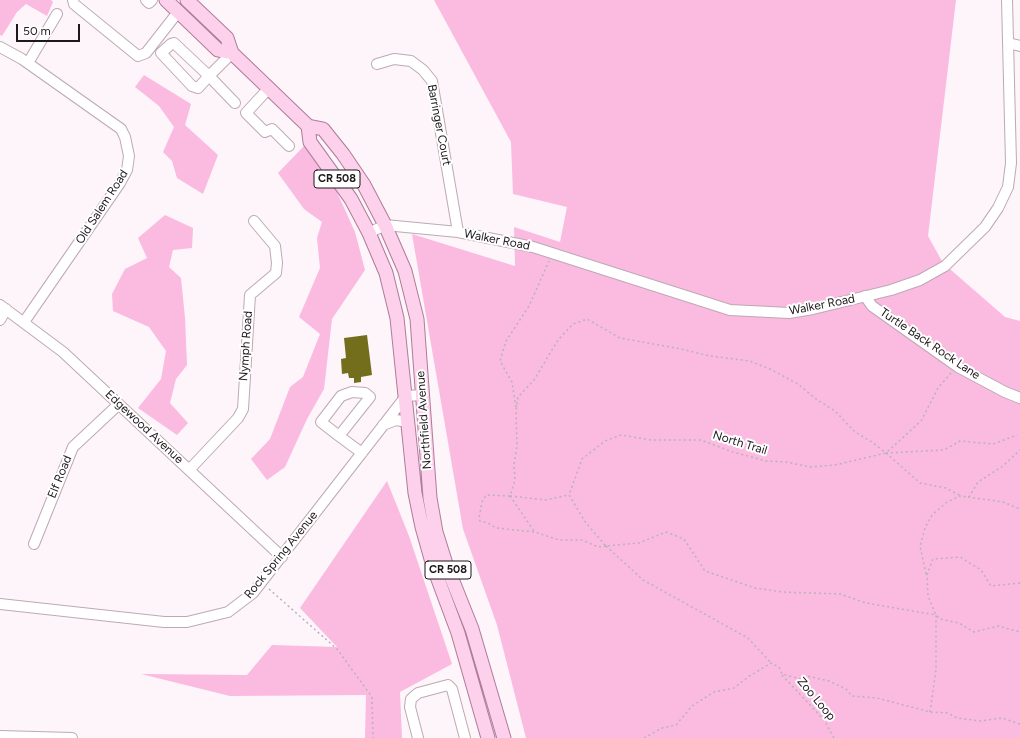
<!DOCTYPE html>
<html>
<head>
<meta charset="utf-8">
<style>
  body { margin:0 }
  #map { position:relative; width:1020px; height:738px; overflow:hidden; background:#fdf5f9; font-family:Figtree,sans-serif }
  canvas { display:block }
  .scale { position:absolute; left:16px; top:24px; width:64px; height:18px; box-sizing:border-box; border:2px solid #1e171b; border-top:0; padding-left:5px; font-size:12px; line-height:14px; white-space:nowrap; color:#1e171b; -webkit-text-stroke:3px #fff; paint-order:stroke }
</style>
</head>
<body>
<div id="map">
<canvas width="1020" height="738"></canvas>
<div class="scale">50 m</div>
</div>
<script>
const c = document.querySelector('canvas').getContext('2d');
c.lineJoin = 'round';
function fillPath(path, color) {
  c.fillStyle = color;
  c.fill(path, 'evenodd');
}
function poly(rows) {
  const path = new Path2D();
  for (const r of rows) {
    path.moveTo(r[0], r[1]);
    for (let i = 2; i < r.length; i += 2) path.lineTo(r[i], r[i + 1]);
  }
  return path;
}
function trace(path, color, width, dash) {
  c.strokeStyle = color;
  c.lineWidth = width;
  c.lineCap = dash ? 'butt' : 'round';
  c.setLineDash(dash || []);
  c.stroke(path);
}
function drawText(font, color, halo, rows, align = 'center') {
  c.font = font + ' Figtree,sans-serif';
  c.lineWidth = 4;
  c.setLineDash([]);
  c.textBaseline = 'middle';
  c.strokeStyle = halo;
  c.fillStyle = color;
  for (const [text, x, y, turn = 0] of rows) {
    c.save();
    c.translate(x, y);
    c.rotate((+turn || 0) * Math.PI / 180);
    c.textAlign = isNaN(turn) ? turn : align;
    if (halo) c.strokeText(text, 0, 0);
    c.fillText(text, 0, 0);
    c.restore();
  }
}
fillPath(poly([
  [0,0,51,0,53,2,47,16,26,4,17,12,2,36,0,35],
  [434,0,956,0,928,236,943,263,1005,317,1020,321,1020,738,526,738,497,625,463,529,412,234,515,266,514,227,560,242,567,207,513,194,511,142],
  [144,75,191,104,185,125,218,155,203,194,177,178,172,161,163,152,174,127,159,106,135,87],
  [304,146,336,190,355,232,365,270,332,319,324,389,307,419,285,467,267,480,251,459,270,439,290,387,303,377,320,334,299,317,320,268,317,238,322,222,304,209,278,173],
  [165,215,193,228,192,248,173,250,169,267,181,278,185,318,187,365,176,379,170,403,188,423,177,435,138,408,161,379,166,351,149,327,113,311,112,294,125,269,147,258,138,238],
  [387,481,409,536,452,664,400,692,402,738,365,738,366,695,230,696,141,674,247,675,272,645,337,647,300,608]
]), '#fbbae0');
fillPath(poly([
  [367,335,372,375,361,377,361,382,354,383,354,378,349,378,348,373,342,374,341,359,346,358,344,338]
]), '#726e1c');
const minor = poly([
  [73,0,74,4,138,56,146,53,178,12],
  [146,0,149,3,152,0],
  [1008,43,1020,46],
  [0,47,22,59,121,129,125,137,129,156,127,170,120,183,24,322],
  [232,53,209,76,198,88,192,86,161,53,171,44,174,43,209,76,235,103],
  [28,63,57,14],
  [377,64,394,59,411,61,423,70,432,81,458,232],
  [269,88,246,113,265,132,272,129,289,146],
  [369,233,385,225,458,232,533,247,730,310,789,313,813,309,891,290,920,280,945,266,985,227,998,208,1008,187,1011,163,1007,0],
  [865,296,872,306,958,367,1005,392,1020,398],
  [0,305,63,352,282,557],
  [0,320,6,309],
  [383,425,396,420,408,422],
  [339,436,370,397,365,393,352,392,341,396,321,422,339,436,362,453],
  [189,470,238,418,243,409,250,295,276,273,277,263,275,246,254,221],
  [34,544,73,447,119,404],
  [0,604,164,622,187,622,228,612,253,593,406,396,422,395],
  [0,736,72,738],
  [418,738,410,707,411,699,418,693,448,685,452,689,465,738]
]);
const major = poly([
  [166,0,218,50,232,53],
  [187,0,227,38,232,53,308,126,323,129,343,154,364,185,385,225,405,271,417,319,430,498,436,532,446,564,472,629,504,738],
  [308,126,310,142,351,199,369,233,386,273,397,318,415,493,422,527,433,566,458,633,488,738]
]);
trace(minor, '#bda9b4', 12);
trace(major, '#ae7b99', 15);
trace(poly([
  [516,407,512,382,500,361,506,341,529,306,549,261],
  [886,453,920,483,946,488,961,496],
  [510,496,546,500,568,495],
  [510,496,534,531],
  [968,497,1003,502,1020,509],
  [606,546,598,547,582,540,559,540,535,532,496,528,488,523,480,521,479,518,482,502,486,495,510,496,515,480,514,465,517,446,516,411,518,397,534,380,558,340,573,324,587,319,620,338,681,349,710,356,750,361,772,370,798,384,816,399,835,411,855,432,872,442,886,453,944,450,960,441,993,444,1017,435],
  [606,546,643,580,748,638,771,663],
  [926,574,920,546,925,528,932,515,947,502,960,496,969,497,978,482,1003,466,1020,450],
  [1020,583,991,586,981,570,960,557,933,559,927,575,928,596,936,615,940,619,959,623,974,632,998,626,1020,632],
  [269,589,337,649,372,697,373,738],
  [782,675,824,720,834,738],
  [930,712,936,670,936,615,866,603,840,594,782,592,755,588,705,571,684,539,666,532,639,543,606,546,586,523,569,495,582,459,605,441,621,435,651,440,701,440,733,452,766,461,786,462,810,467,835,465,886,453,921,421,938,388,951,373],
  [644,738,662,728,676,725,692,706,714,692,734,688,748,677,771,663,779,667,782,674,801,679,807,676,829,681,846,689,852,696,877,698,930,712,948,713,957,718,980,721,1002,718,1020,724]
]), '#b9b2b6', 1.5, [2, 3]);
trace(minor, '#fff', 10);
trace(major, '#fdd0eb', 13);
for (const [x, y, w] of [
  [337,179,46],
  [448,570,46]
]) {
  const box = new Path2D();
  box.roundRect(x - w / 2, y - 9, w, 18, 3);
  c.fillStyle = '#fff';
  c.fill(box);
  trace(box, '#1e171b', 1);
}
drawText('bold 11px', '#1e171b', null, [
  ["CR 508",337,179],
  ["CR 508",448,570]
]);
drawText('12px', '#1e171b', '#fff', [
  ["Barringer Court",439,125,79],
  ["Old Salem Road",102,207,-57],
  ["Walker Road",497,240,11],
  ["Walker Road",822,305,-11],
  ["Turtle Back Rock Lane",930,344,34],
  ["Nymph Road",246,346,-86],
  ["Northfield Avenue",424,420,-94],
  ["Edgewood Avenue",144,427,43],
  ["North Trail",740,443,17],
  ["Elf Road",60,477,-68],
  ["Rock Spring Avenue",281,555,-51],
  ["Zoo Loop",816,699,50]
]);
</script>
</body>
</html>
